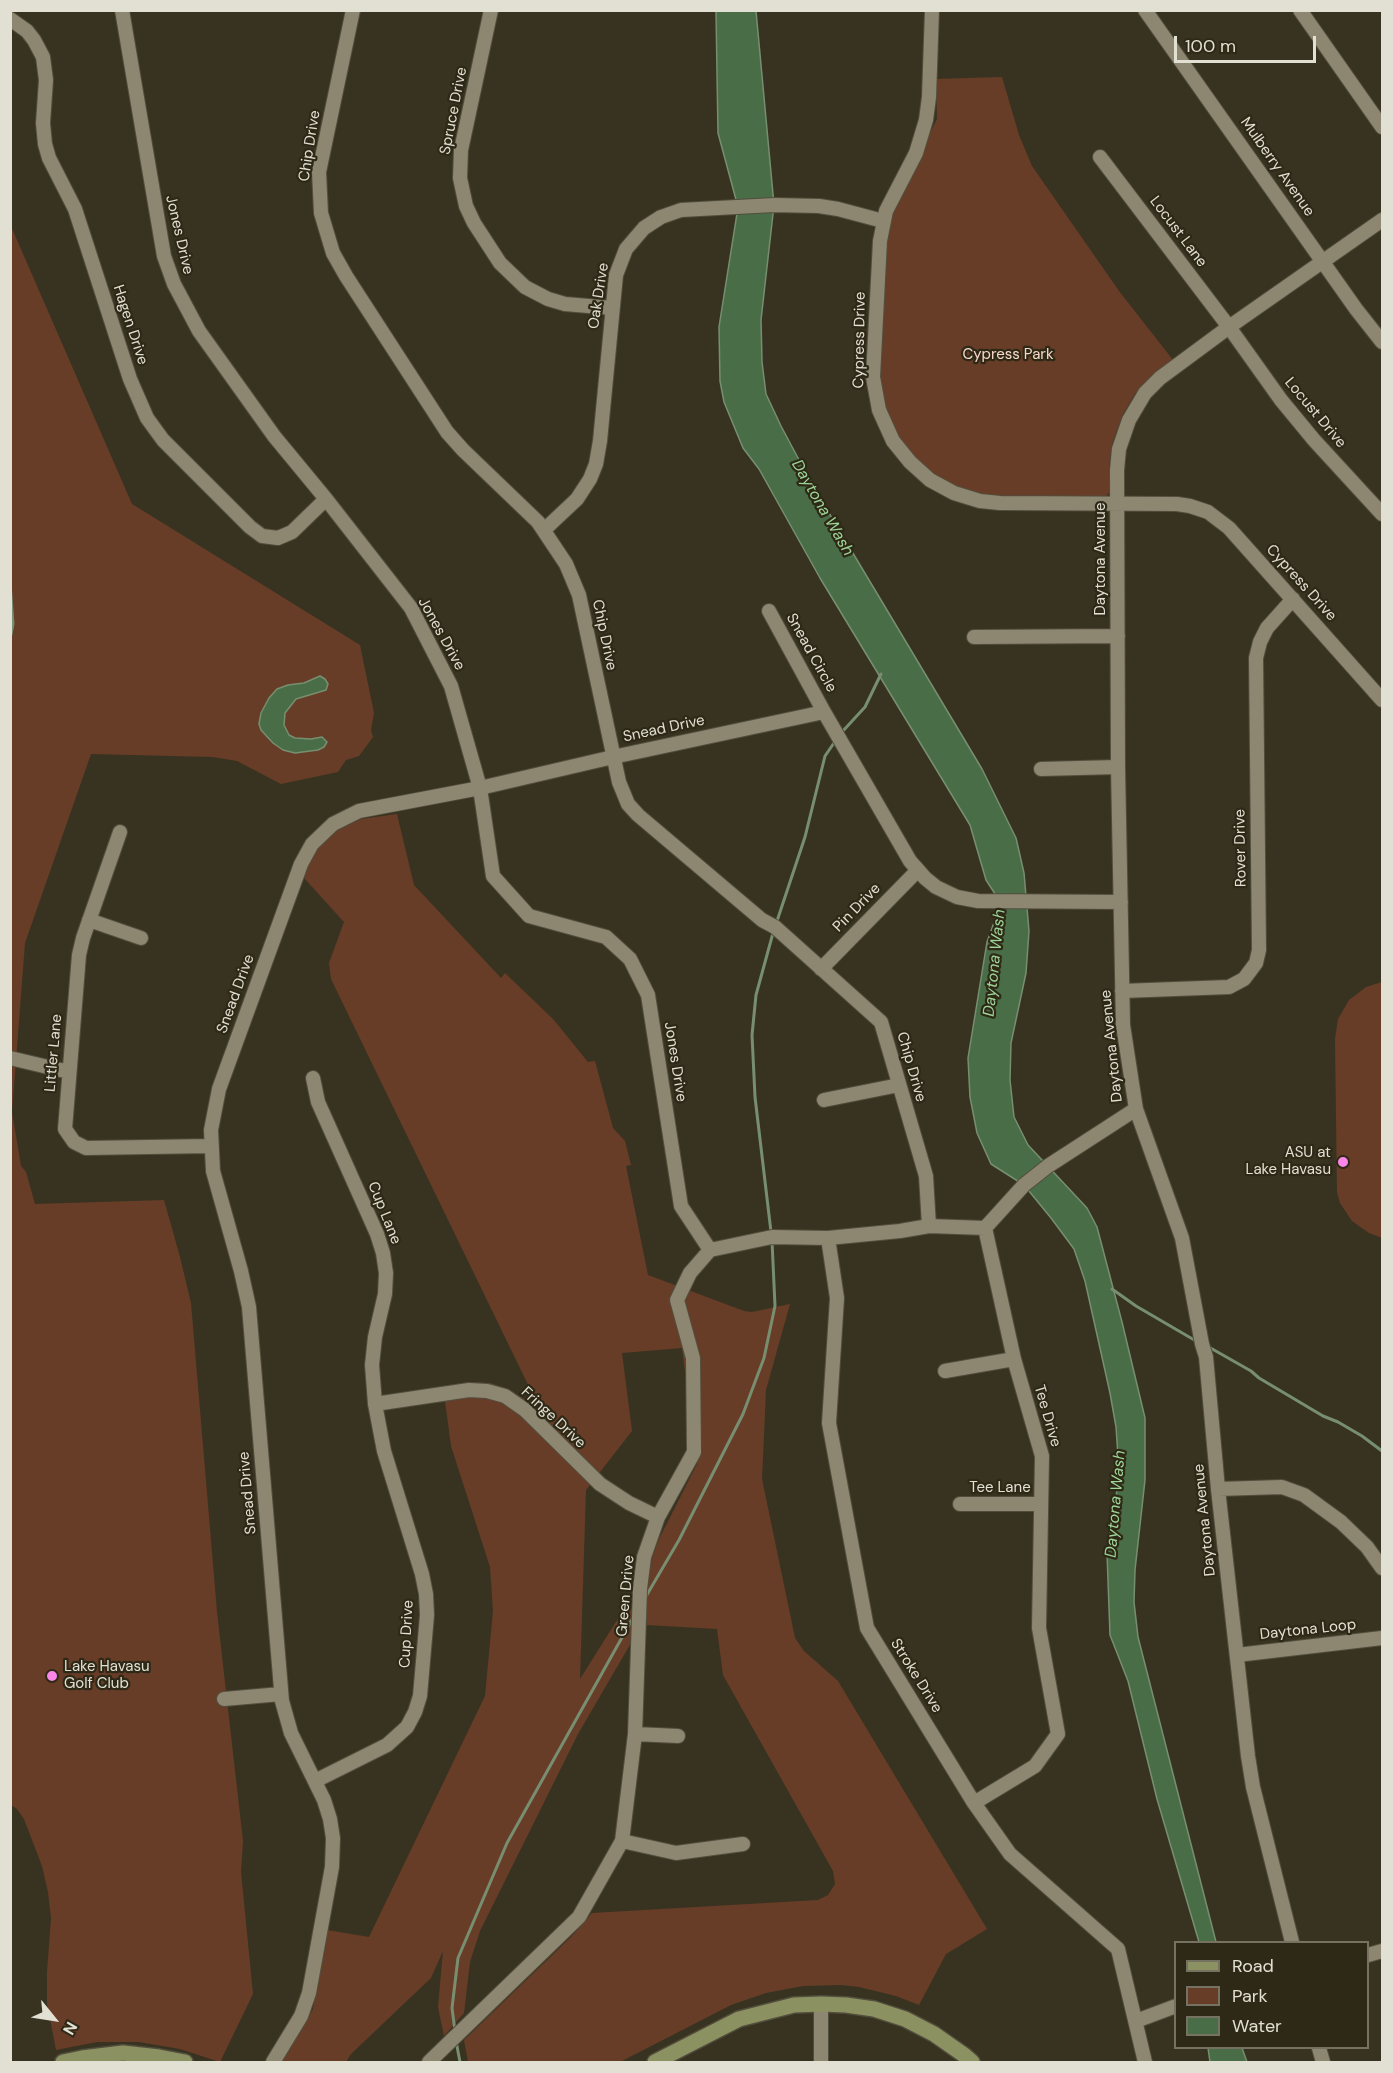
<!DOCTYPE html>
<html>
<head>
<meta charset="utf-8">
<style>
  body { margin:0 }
  #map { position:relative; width:1393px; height:2073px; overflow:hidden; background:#383320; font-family:"DM Sans",sans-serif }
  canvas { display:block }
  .frame { position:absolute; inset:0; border:12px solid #e2dfd3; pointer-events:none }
  .legend { position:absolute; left:1174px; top:1941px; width:195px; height:108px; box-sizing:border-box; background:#2e2916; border:2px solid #767262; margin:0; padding:8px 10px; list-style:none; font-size:18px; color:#e2dfd3 }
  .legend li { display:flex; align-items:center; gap:12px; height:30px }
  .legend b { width:30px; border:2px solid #767262 }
  .north { position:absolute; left:24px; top:1989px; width:60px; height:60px; -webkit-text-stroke:4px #2e2916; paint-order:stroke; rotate:120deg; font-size:16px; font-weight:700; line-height:24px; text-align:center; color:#e2dfd3 }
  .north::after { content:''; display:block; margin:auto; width:21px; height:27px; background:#e2dfd3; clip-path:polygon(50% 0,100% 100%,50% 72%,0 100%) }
  .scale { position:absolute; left:1174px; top:36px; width:142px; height:27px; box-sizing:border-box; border:3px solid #e2dfd3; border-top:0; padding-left:8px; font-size:18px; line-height:21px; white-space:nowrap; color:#e2dfd3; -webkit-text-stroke:4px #2e2916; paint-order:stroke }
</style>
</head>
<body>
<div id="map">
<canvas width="1393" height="2073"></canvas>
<div class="frame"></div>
<ul class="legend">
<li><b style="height:8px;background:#8c9161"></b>Road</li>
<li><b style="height:16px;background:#683d28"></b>Park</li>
<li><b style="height:16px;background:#496d46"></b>Water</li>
</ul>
<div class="north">N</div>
<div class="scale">100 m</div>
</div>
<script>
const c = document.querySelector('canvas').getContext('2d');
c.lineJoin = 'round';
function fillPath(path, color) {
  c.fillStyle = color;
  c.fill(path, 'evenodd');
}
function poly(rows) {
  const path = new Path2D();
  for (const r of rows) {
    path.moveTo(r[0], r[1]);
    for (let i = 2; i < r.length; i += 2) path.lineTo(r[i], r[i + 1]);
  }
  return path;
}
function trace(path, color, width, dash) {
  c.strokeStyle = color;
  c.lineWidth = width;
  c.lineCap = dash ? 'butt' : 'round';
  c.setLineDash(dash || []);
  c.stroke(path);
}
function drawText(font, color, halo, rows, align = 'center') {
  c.font = font + ' "DM Sans",sans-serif';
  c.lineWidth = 4.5;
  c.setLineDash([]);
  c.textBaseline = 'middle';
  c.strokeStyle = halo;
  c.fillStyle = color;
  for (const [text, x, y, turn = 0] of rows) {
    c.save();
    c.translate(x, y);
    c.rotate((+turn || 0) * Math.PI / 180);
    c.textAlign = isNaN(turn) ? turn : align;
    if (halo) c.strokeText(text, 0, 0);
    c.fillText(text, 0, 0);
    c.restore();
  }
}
fillPath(poly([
  [1002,77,1019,135,1032,166,1119,291,1173,360,1149,378,1135,394,1123,414,1112,444,1109,468,1111,490,1105,498,987,497,954,488,918,462,904,448,888,421,880,383,885,238,894,205,937,119,936,79],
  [10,224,132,504,360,645,374,713,371,730,373,737,359,756,346,760,338,772,281,784,237,761,213,757,91,754,25,943,12,1112,21,1166,26,1172,35,1204,164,1200,180,1257,191,1303,217,1612,243,1841,241,1872,253,1994,220,2062,180,2049,139,2042,97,2042,56,2050,47,2003,47,1972,51,1918,48,1892,42,1866,24,1819,17,1809,11,1805],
  [397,814,414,885,501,978,505,973,553,1019,588,1062,595,1061,613,1128,625,1141,631,1165,626,1166,648,1275,744,1311,752,1312,790,1304,766,1390,762,1479,795,1638,804,1651,838,1681,987,1929,946,1954,919,2005,896,1996,859,1987,841,1985,803,1986,766,1993,731,2005,620,2062,468,2062,464,2040,571,1937,592,1913,818,1900,828,1895,835,1884,833,1871,723,1675,717,1629,647,1625,646,1584,651,1561,659,1539,697,1464,682,1348,622,1353,632,1431,586,1490,580,1679,619,1617,624,1611,632,1608,631,1643,578,1734,480,1931,470,1962,464,2013,444,2036,438,2007,443,1951,431,1978,351,2054,346,2062,282,2062,313,2009,327,1930,369,1937,485,1696,493,1611,490,1567,451,1446,443,1386,471,1382,490,1383,509,1389,530,1403,535,1399,331,979,329,963,344,922,304,878,308,865,318,848,337,830,361,819],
  [1382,982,1382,1238,1369,1233,1352,1221,1340,1203,1337,1192,1335,1039,1338,1019,1349,1000,1366,987]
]), '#683d28');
const water = poly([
  [716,11,756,11,774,205,761,320,762,362,766,394,781,426,814,488,982,769,1016,838,1024,873,1029,931,1026,973,1011,1043,1010,1080,1014,1117,1028,1145,1087,1208,1097,1227,1122,1322,1145,1418,1145,1480,1135,1570,1134,1602,1138,1637,1216,1942,1199,1942,1157,1799,1128,1681,1110,1635,1107,1553,1117,1490,1118,1456,1116,1427,1110,1393,1085,1281,1074,1249,1051,1218,1024,1185,991,1164,977,1133,970,1097,968,1058,987,942,1001,903,986,880,970,825,820,578,759,469,743,448,724,402,720,381,719,327,738,207,718,133,716,11],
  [320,676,325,679,328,684,326,690,296,699,285,713,284,725,289,735,295,738,311,739,322,737,327,742,324,747,318,750,295,753,283,750,273,743,261,730,259,724,261,713,269,698,277,689,288,685,304,683,320,676],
  [1208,2048,1242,2048,1247,2062,1210,2062,1208,2048]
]);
fillPath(water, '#496d46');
trace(water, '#778f70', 1.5);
trace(poly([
  [10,583,13,624,10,639],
  [842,732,865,707,881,674],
  [776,924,805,837,825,756,836,740],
  [771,1232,755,1097,752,1035,756,995,773,933],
  [1112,1289,1136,1306,1196,1341],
  [1207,1346,1251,1371,1259,1378,1323,1416,1338,1422,1362,1436,1382,1451],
  [645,1598,679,1540,743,1414,764,1358,775,1306,772,1241],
  [455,2031,452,2008,458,1958,507,1843,634,1616],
  [456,2041,460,2062]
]), '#778f70', 3);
const minor = poly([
  [122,10,164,256,174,284,199,331,274,436,326,499,411,608,451,686,480,788,493,876,529,916,606,937,630,959,648,995,681,1206,710,1250],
  [353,10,319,172,321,213,333,253,346,276,447,432,463,450,538,522,566,564,579,595,619,782,628,804,638,815,762,920,775,927,881,1022,926,1176,929,1226],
  [491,10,461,150,460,178,466,206,474,223,500,263,525,287,548,299,565,304,612,308],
  [932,10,929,97,926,120,916,153,886,211,880,241,873,377,879,410,893,441,910,462,930,480,954,493,980,501,1000,503,1177,504,1190,506,1208,512,1229,528,1382,700],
  [1145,10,1356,309,1382,342],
  [1300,10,1382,127],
  [10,19,27,31,34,40,43,57,46,80,43,123,45,144,49,158,75,209,130,379,147,418,163,440,250,527,262,536,278,538,292,532,326,499],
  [1100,157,1229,327,1281,400,1314,440,1382,514],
  [544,530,577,499,590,479,596,464,600,441,616,275,626,249,644,228,661,217,681,210,774,205,819,206,838,209,883,221],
  [769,611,824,712],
  [974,637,1118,636],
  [1041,769,1118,767],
  [120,832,83,938,79,955,65,1129,74,1142,86,1148,211,1146],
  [89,920,141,938],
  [821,969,917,871],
  [1122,991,1229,987,1244,979,1256,963,1259,950,1256,658,1260,642,1267,628,1293,599],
  [10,1058,69,1072],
  [313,1078,318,1102,377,1234,383,1253,386,1273,385,1294,375,1337,372,1365,375,1404,384,1451,422,1574,426,1594,427,1615,420,1696,415,1712,407,1727,387,1745,315,1781],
  [824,1100,899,1085],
  [985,1228,1024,1185,1048,1166,1136,1109],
  [828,1238,837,1298,829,1423,867,1628,974,1803,1010,1854,1118,1949,1145,2062],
  [945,1371,1014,1359],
  [375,1404,469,1390,487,1391,505,1396,525,1410,600,1484,629,1503,658,1517],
  [1218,1489,1282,1487,1304,1495,1341,1522,1367,1547,1382,1568],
  [960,1504,1040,1504],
  [1237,1655,1382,1638],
  [224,1699,281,1694],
  [635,1734,678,1736],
  [974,1803,1035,1766,1058,1734,1039,1628,1042,1456,1014,1359,985,1228],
  [622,1841,676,1853,743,1844],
  [1292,1942,1253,1787,1248,1756,1218,1489,1206,1357,1202,1344,1182,1238,1136,1109,1123,1025,1118,767,1117,470,1119,449,1129,420,1145,393,1160,378,1229,327,1382,220],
  [1368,1955,1382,1951],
  [1136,2021,1176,2006],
  [1319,2048,1323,2062],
  [273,2062,301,2016,309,1993,332,1867,333,1838,330,1819,324,1800,291,1733,282,1701,249,1307,241,1271,213,1171,211,1130,219,1089,301,864,312,844,333,824,359,811,480,788,613,757,824,712,910,861,925,878,936,887,957,897,978,901,1121,902],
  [429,2062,579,1917,622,1841,635,1734,640,1589,644,1557,658,1517,694,1452,693,1358,677,1300,690,1273,710,1250,772,1237,828,1238,900,1231,929,1226,985,1228],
  [821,2062,821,2004]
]);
const major = poly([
  [63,2062,82,2058,123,2053,159,2057,185,2062],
  [655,2062,739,2019,794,2005,821,2004,846,2005,874,2009,905,2019,934,2034,964,2055,972,2062]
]);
trace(minor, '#524e3d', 16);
trace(major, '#524e3d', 18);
trace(minor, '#8d8771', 14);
trace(major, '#8c9161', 15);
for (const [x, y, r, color] of [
  [1343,1162,6,"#fa87e7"],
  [52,1676,6,"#fa87e7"]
]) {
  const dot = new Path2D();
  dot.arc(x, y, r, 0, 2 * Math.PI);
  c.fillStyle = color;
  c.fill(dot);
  trace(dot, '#2e2916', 2);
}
drawText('15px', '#e2dfd3', '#2e2916', [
  ["Spruce Drive",454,111,-79],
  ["Chip Drive",310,146,-81],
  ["Mulberry Avenue",1277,167,55],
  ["Locust Lane",1178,232,53],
  ["Jones Drive",179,235,77],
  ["Oak Drive",599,296,-81],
  ["Hagen Drive",130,325,72],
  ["Cypress Drive",860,340,-89],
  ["Locust Drive",1315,413,50],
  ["Daytona Avenue",1101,559,-90],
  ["Cypress Drive",1301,583,48],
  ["Jones Drive",441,634,61],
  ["Chip Drive",604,635,78],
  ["Snead Circle",811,653,61],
  ["Snead Drive",664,729,-12],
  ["Rover Drive",1241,848,-91],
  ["Pin Drive",857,908,-46],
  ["Snead Drive",236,994,-70],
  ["Daytona Avenue",1112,1046,-96],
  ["Littler Lane",54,1053,-85],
  ["Jones Drive",675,1062,81],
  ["Chip Drive",911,1067,74],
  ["Cup Lane",384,1213,68],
  ["Tee Drive",1047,1416,74],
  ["Fringe Drive",553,1418,43],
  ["Tee Lane",1000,1488],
  ["Snead Drive",248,1493,-95],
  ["Daytona Avenue",1205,1520,-96],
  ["Green Drive",626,1596,-85],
  ["Daytona Loop",1308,1630,-6],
  ["Cup Drive",407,1634,-87],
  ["Stroke Drive",916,1676,58]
]);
drawText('15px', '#f8d8ca', '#2e2916', [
  ["Cypress Park",1008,355]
]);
drawText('15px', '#e2dfd3', '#2e2916', [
  ["ASU at",1331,1153],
  ["Lake Havasu",1331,1170],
  ["Lake Havasu",64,1667,"left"],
  ["Golf Club",64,1684,"left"]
], 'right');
drawText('italic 16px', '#9ed699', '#2e2916', [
  ["Daytona Wash",822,508,60],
  ["Daytona Wash",995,963,-84],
  ["Daytona Wash",1116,1504,-85]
]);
</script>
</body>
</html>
